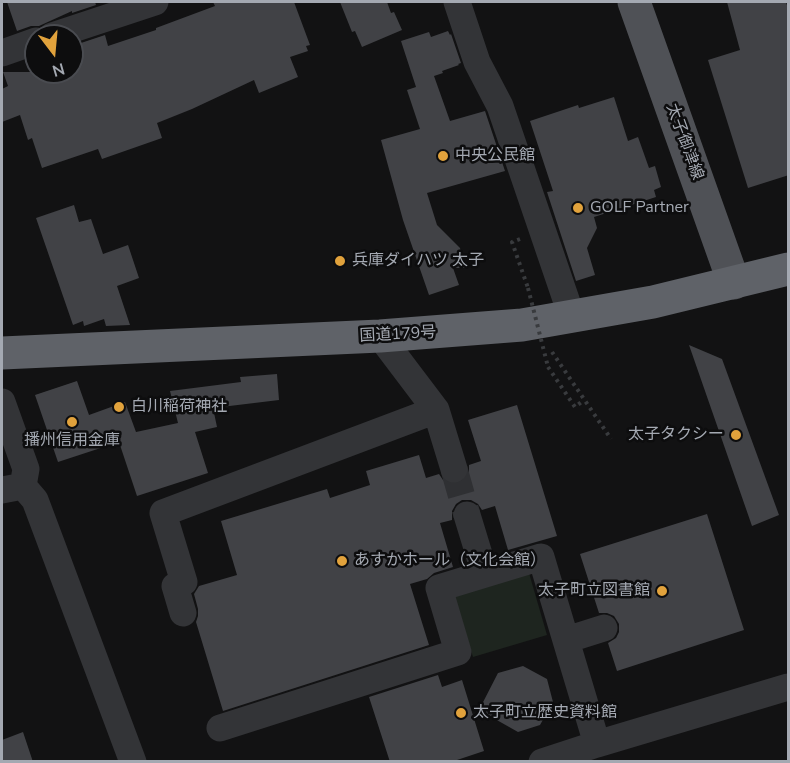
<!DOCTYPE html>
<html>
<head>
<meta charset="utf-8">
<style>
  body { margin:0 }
  #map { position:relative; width:790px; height:763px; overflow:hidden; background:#121213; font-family:"Nunito Sans",sans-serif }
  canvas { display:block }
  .frame { position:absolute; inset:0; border:3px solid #a4a9b2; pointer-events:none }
  .north { position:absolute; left:24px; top:24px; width:60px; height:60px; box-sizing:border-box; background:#0d0d0e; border:2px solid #494b50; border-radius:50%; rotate:164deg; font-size:16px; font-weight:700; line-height:24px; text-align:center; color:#a4a9b2 }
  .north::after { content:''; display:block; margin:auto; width:21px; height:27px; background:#e1a23c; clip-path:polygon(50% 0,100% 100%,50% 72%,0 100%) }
</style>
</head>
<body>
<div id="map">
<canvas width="790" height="763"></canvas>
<div class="frame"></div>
<div class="north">N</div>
</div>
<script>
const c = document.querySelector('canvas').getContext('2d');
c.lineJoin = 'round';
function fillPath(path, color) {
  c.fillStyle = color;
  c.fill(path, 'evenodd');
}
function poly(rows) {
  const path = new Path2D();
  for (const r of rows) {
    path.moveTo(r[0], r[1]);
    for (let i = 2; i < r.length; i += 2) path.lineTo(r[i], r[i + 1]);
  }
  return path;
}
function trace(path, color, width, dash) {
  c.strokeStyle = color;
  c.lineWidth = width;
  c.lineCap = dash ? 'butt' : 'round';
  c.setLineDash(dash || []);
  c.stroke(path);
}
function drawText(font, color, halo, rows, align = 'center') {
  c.font = font + ' "Nunito Sans","Noto Sans JP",sans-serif';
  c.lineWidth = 5;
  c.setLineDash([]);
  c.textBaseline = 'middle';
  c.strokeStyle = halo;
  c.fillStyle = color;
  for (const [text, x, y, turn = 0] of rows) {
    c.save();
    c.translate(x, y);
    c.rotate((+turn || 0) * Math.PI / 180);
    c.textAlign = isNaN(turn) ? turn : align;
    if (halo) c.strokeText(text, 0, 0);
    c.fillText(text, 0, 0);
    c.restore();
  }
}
fillPath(poly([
  [529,573,547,635,473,657,454,595]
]), '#1e251f');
fillPath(poly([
  [7,2,95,2,96,5,72,13,72,11,39,26,31,26,17,31],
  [213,2,294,2,310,45,306,46,308,51,290,57,298,77,259,93,254,80,192,109,157,123,162,138,102,159,98,149,42,168,32,138,28,140,20,115,2,122,2,89,8,86,3,72,72,72,72,46,105,35,108,46,156,30,156,28,215,6],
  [340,2,387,2,391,13,394,12,402,30,362,47,355,31,352,32],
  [727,2,786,2,789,12,789,175,748,188,708,60,740,50],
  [448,31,450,35,451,34,461,63,458,64,459,65,442,71,443,73,434,76,450,121,485,111,505,171,427,193,437,225,460,248,465,268,453,268,459,285,429,295,403,220,381,140,420,129,407,90,416,87,401,41,429,32,431,37],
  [614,97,628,141,638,137,649,168,655,166,661,187,654,190,656,197,594,217,597,228,587,248,595,275,576,281,547,192,553,191,530,121,578,105,579,108],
  [74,205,79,222,91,219,103,254,128,245,139,278,117,286,130,325,106,326,104,319,84,326,83,321,73,325,36,218],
  [689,345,722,359,779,515,752,526],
  [277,374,279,400,213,408,217,427,195,432,208,473,137,496,119,442,58,462,35,395,77,381,89,415,125,402,136,432,178,423,170,391,241,382,240,377],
  [517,405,557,536,508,550,495,506,482,510,478,504,471,500,462,500,456,504,452,511,452,520,440,523,453,567,434,573,427,579,410,584,429,645,223,711,196,622,198,616,198,609,194,594,199,586,237,575,221,521,327,489,330,498,370,485,366,471,419,455,426,478,439,474,443,480,450,484,459,484,465,480,469,473,469,465,481,461,468,420],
  [707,514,744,630,617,671,608,643,616,638,619,632,619,624,614,616,607,613,599,613,580,554],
  [523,666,547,679,553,702,540,725,518,732,479,710,498,673],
  [438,675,442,687,462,680,484,751,451,762,390,762,369,697],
  [23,732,33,762,2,762,2,740]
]), '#414246');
trace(poly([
  [454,469,467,515]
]), '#2f3033', 27, [27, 14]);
trace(poly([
  [520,239,512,242,528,288],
  [552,352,611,439],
  [548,367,575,407,584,400]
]), '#393b3e', 4, [3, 4.5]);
trace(poly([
  [457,2,477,62,500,106,572,317],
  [52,36,155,2],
  [2,53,36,41],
  [2,402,26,469,23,486],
  [436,410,454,469],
  [2,490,23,486,35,500,133,762],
  [467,515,485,574,541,557,597,744],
  [183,613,175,586,184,582,163,513,436,410,380,336],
  [566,640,604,628],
  [220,728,458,652,439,588,485,574],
  [542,762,597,744,788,687]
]), '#333437', 27);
trace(poly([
  [634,2,734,283]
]), '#4f5156', 33);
trace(poly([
  [2,353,380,336,522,325,653,302,788,269]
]), '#5f6268', 33);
trace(poly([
  [528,288,548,367]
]), '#393b3e', 4, [3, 4.5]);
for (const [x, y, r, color] of [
  [443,156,6,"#e1a23c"],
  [578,208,6,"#e1a23c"],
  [340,261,6,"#e1a23c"],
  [119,407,6,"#e1a23c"],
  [72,422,6,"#e1a23c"],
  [736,435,6,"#e1a23c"],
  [342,561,6,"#e1a23c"],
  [662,591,6,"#e1a23c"],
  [461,713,6,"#e1a23c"]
]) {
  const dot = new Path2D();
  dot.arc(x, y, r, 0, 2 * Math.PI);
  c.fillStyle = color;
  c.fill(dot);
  trace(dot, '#0d0d0e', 2);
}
drawText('16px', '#a4a9b2', '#0d0d0e', [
  ["太子御津線",684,142,70],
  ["国道179号",398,335,-3]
]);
drawText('16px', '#a4a9b2', '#0d0d0e', [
  ["中央公民館",455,156],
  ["GOLF Partner",590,208],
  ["兵庫ダイハツ 太子",352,261],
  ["白川稲荷神社",131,407],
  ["太子タクシー",724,435,"right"],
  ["播州信用金庫",72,441,"center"],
  ["あすかホール（文化会館）",354,561],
  ["太子町立図書館",650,591,"right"],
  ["太子町立歴史資料館",473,713]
], 'left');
</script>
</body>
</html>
